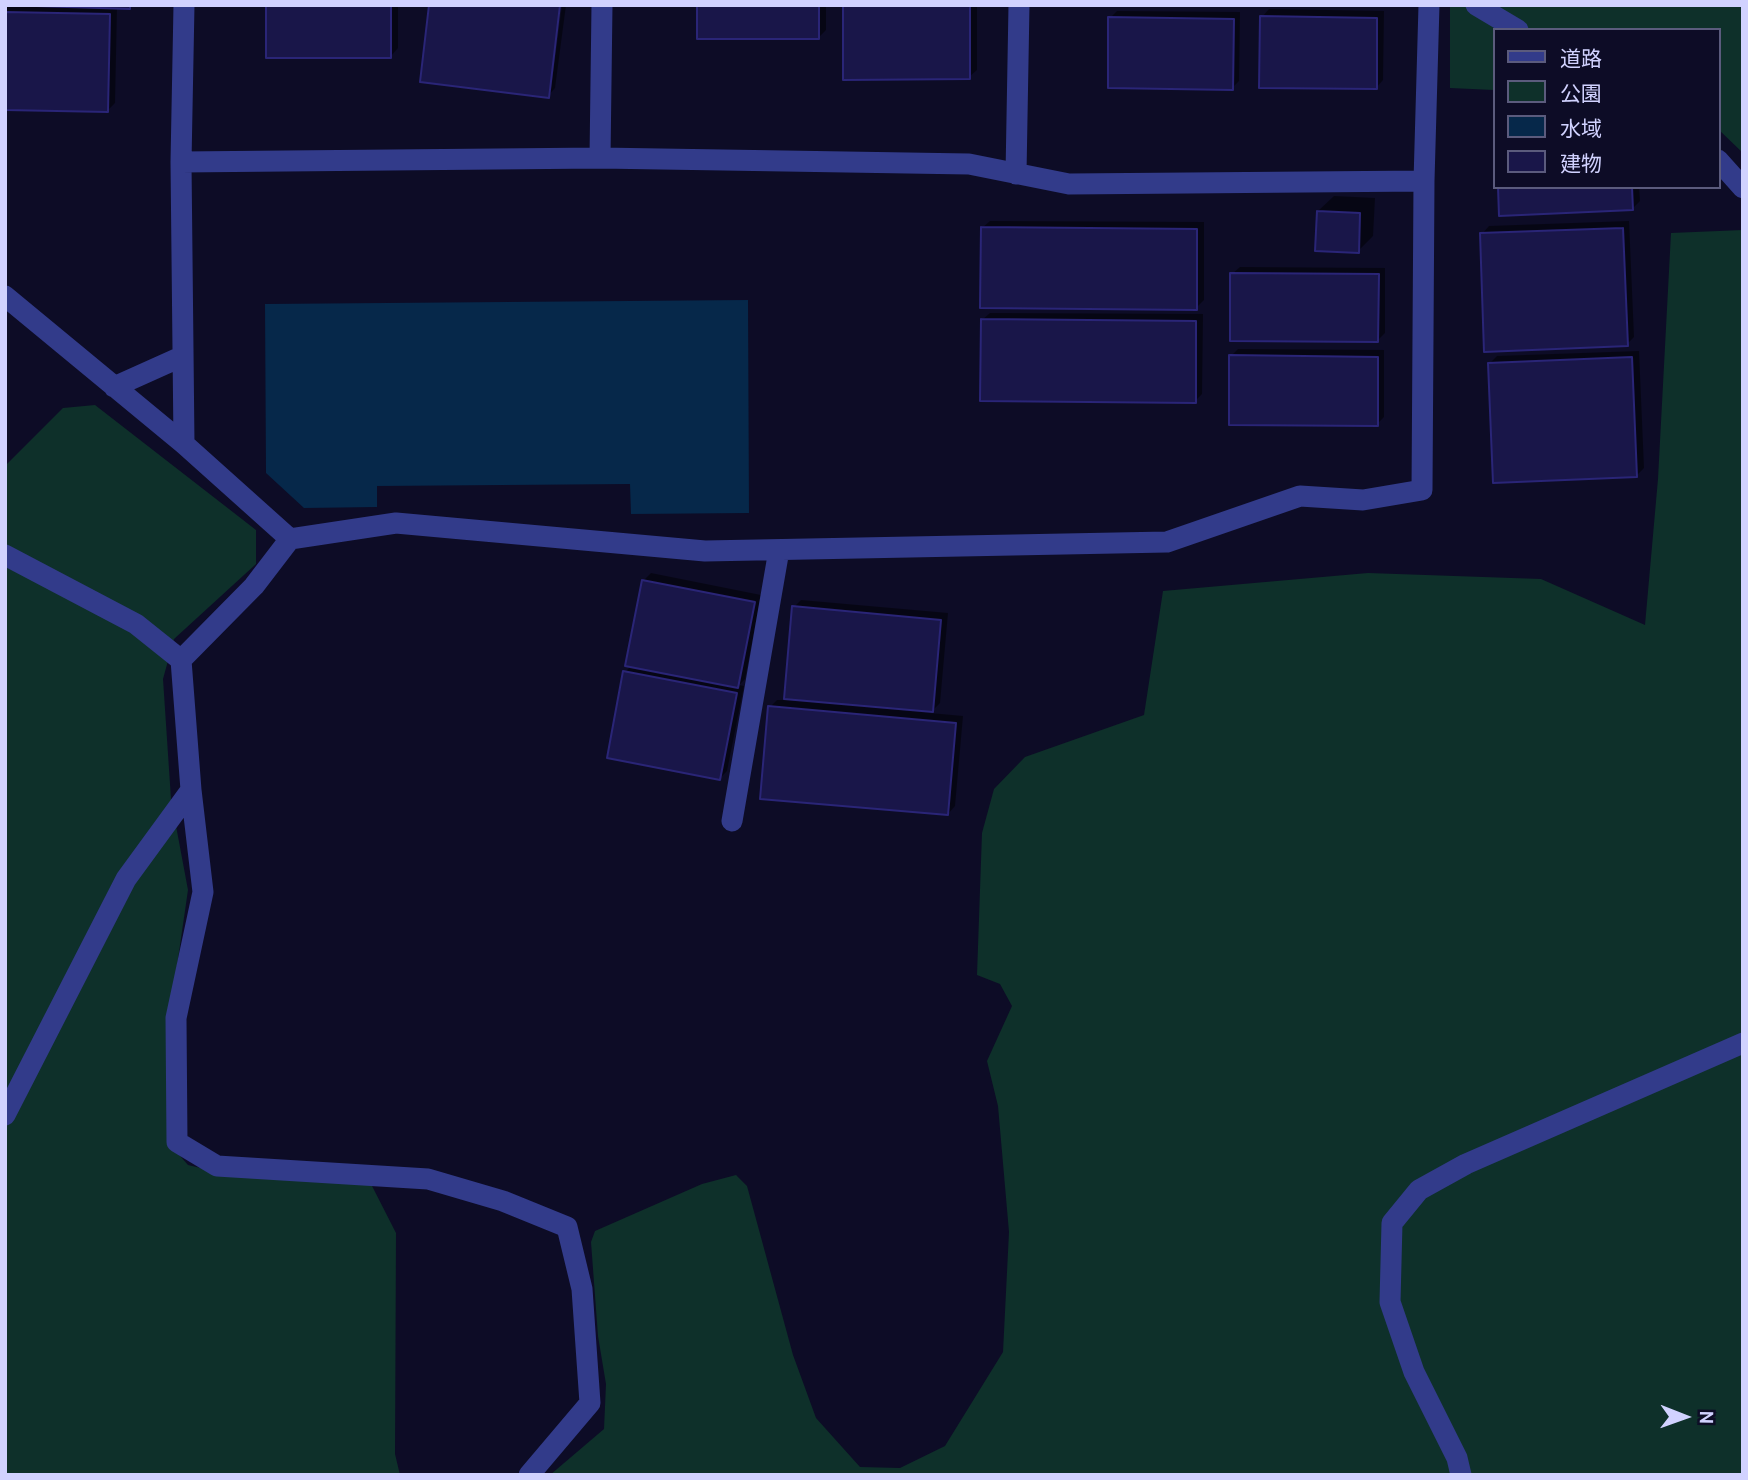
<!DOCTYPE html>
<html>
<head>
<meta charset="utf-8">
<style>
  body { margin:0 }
  #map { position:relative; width:1748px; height:1480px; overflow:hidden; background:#0d0c26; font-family:Cabin,"Noto Sans JP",sans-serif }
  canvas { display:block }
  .frame { position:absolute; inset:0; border:7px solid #d1d2ff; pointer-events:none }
  .legend { position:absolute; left:1493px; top:28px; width:228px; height:161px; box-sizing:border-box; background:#0d0c26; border:2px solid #5b5b7d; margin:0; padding:9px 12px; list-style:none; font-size:21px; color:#d1d2ff }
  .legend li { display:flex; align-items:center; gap:14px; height:35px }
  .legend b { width:35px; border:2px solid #5b5b7d }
  .north { position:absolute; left:1650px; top:1382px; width:70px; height:70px; -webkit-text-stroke:5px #0d0c26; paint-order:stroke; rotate:91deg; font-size:19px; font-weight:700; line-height:28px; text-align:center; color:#d1d2ff }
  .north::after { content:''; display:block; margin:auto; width:24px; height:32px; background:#d1d2ff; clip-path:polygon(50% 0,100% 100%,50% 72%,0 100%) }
</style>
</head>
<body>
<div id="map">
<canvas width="1748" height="1480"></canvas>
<div class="frame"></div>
<ul class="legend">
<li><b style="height:9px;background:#323b8a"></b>道路</li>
<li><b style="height:19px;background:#0e302a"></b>公園</li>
<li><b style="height:19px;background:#06284a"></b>水域</li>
<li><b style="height:19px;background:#191649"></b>建物</li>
</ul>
<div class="north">N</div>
</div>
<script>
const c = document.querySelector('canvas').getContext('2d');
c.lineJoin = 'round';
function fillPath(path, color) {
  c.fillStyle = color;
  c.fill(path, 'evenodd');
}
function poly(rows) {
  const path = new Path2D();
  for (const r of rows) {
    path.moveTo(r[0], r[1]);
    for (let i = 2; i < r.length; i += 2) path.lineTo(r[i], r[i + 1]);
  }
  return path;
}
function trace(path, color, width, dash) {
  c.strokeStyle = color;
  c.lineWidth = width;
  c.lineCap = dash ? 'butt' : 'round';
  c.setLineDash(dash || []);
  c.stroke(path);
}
fillPath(poly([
  [1450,5,1743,5,1743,153,1718,129,1718,30,1494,30,1494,90,1450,88],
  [1743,230,1743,1475,550,1475,604,1429,606,1384,598,1336,591,1242,595,1231,702,1184,736,1175,747,1186,793,1355,816,1418,860,1467,900,1468,945,1446,1003,1352,1009,1232,998,1106,987,1061,1012,1006,1000,984,977,975,982,833,994,789,1025,757,1144,715,1163,591,1368,573,1541,579,1645,625,1658,479,1671,233],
  [95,405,256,530,256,564,174,639,163,679,171,799,188,890,171,1007,168,1142,188,1165,234,1176,371,1184,396,1233,395,1454,400,1475,5,1475,5,466,63,408]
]), '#0e302a');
fillPath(poly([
  [748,300,749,513,631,514,630,484,377,486,377,507,304,508,266,473,265,304]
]), '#06284a');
fillPath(poly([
  [5,5,131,5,117,7,115,103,108,110,5,108],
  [268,5,398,5,398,48,391,56],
  [562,5,566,5,555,88,548,96,548,90,551,90],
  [699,5,826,5,826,30,819,37],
  [845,5,977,5,977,70,969,77],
  [1269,9,1384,11,1383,80,1376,88,1262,17],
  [1117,11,1240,12,1239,81,1232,88,1110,18],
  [1500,187,1639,187,1640,201,1633,208],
  [1334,196,1375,198,1373,236,1358,251,1318,211],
  [990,221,1204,222,1204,300,1196,308,982,228],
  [1629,221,1634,337,1627,344,1482,234,1489,226],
  [1240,267,1385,268,1385,333,1377,341,1232,274],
  [990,313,1203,314,1202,394,1195,401,982,320],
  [1238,349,1384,350,1384,417,1377,424,1231,356],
  [1639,351,1644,468,1637,475,1490,363,1497,356],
  [651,573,761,595,745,679,739,685,744,686,727,771,720,778,625,672,631,666,643,581],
  [801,600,948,613,940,703,930,713,963,716,955,806,948,814,770,707,777,700,786,700,794,607]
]), '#0007');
const building = poly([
  [5,5,130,5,130,9,5,5],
  [266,5,391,5,391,58,266,58,266,5],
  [429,5,560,5,549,98,420,82,429,5],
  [697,5,819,5,819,39,697,39,697,5],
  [843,5,970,5,970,79,843,80,843,5],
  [5,12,110,14,108,112,5,110,5,12],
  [1260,16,1377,18,1377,89,1259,88,1260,16],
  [1108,17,1234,19,1233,90,1108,88,1108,17],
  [1498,187,1632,187,1633,210,1499,216,1498,187],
  [1317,211,1360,213,1359,253,1315,251,1317,211],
  [981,227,1197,229,1197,310,980,308,981,227],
  [1623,228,1628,346,1484,352,1480,233,1623,228],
  [1230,273,1379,274,1378,342,1230,341,1230,273],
  [981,319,1196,321,1196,403,980,401,981,319],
  [1229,355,1378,357,1378,426,1229,425,1229,355],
  [1632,357,1637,477,1493,483,1488,363,1632,357],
  [642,580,755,602,738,688,625,666,642,580],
  [792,606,941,620,933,712,784,699,792,606],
  [623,671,737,693,720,780,607,758,623,671],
  [768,706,956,723,948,815,760,799,768,706]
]);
fillPath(building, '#191649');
trace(building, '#2a2577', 2);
trace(poly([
  [184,5,181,162,184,444],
  [1476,5,1518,30],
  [600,158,602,5],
  [1718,160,1743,188],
  [181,162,600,158,969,164,1069,184,1424,181],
  [1016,174,1019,5],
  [5,296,184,444,290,539],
  [114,387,183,356],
  [5,555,136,624,181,660,191,790,203,892,176,1018,177,1142,217,1166,428,1179,503,1201,567,1227,582,1289,590,1403,529,1475],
  [181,660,254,586,290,539,396,523,705,551,1167,542,1300,496,1363,500,1422,490,1424,181,1429,5],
  [732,821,779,550],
  [5,1115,126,879,191,790],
  [1461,1475,1457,1458,1414,1372,1390,1302,1392,1223,1419,1190,1466,1164,1743,1043]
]), '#323b8a', 21);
</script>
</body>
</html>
